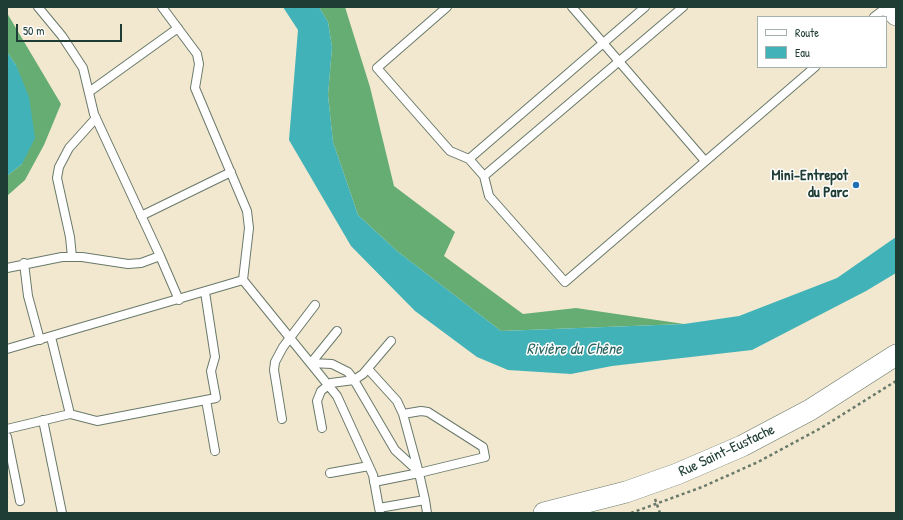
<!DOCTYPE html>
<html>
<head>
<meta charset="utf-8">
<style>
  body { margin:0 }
  #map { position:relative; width:903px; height:520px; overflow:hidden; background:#f2e8cf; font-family:"Patrick Hand",sans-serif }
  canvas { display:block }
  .frame { position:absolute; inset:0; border:8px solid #1f3d34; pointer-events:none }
  .legend { position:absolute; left:757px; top:16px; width:130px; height:52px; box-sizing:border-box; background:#fff; border:1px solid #a5b1ae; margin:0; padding:5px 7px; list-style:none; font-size:12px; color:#1f3d34 }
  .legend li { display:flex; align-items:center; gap:8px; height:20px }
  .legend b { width:20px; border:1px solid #a5b1ae }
  .scale { position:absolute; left:16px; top:24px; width:106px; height:18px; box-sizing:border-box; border:2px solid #1f3d34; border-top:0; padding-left:5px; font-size:12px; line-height:14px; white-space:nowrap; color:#1f3d34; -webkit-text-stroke:3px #fff; paint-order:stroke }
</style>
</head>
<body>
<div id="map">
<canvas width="903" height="520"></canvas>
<div class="frame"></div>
<ul class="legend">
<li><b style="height:5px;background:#fff"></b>Route</li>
<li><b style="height:11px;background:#41b2b8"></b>Eau</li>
</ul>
<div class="scale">50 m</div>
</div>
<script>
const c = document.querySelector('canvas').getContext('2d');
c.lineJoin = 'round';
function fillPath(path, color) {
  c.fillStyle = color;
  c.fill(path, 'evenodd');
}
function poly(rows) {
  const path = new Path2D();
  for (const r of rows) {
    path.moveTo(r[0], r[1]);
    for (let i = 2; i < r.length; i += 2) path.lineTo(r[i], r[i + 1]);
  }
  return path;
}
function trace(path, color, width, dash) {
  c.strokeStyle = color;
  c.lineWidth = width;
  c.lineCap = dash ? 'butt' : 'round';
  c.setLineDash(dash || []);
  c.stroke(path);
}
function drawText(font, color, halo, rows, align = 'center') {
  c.font = font + ' "Patrick Hand",sans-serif';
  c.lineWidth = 3;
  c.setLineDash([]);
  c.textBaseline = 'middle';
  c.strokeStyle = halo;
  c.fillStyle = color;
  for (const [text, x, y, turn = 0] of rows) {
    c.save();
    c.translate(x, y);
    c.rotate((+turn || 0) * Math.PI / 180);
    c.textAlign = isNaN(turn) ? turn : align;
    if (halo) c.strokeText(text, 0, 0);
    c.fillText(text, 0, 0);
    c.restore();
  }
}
fillPath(poly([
  [319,7,345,7,370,87,394,186,455,232,444,256,523,314,576,308,684,324,501,331,397,251,358,215,333,142,328,95,332,47,328,22],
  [7,13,61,104,44,145,25,180,7,196,7,176,22,164,16,65,7,52]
]), '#66ad74');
fillPath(poly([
  [283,7,319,7,328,22,332,47,328,95,333,142,358,215,397,251,501,331,684,324,739,316,837,278,896,237,896,273,866,291,752,350,612,366,571,374,508,370,477,357,415,311,351,246,289,140,298,30],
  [7,52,16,65,29,97,35,138,22,164,7,176]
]), '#41b2b8');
const service = poly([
  [38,7,62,36,83,68,94,114,160,256],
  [162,7,197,54,199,64,195,88,247,211,249,228,243,280],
  [447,7,377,68,450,151,469,159],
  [572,7,705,161],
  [645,7,469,159,484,176,683,7],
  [874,17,887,7],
  [89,92,178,28],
  [484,176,489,196,565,282,815,67],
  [141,216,231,172],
  [72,257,70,237,57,178,59,167,69,148,96,118],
  [24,263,28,296,40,340],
  [7,268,62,257,82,257,128,264,141,263,160,256,179,300],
  [7,349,243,280,337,396,373,475,379,508],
  [311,363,332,364,348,372,354,380,395,450,419,472],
  [311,363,337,331],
  [368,369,397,401,403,414],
  [206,400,215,451],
  [70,414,97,421,216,398,211,371,215,357,205,292],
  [282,419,274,370,275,362,283,347,315,305],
  [43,420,62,513],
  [322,428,317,401,321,391,331,383,354,380,363,374,391,341],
  [7,429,70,414,51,337],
  [7,437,20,501],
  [330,473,369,466],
  [374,482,419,473,485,457,483,447,428,412,421,411,403,414,419,473,425,500],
  [380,512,379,508,425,500,427,513]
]);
const tertiary = poly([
  [890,7,896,15],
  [544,513,626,492,677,474,742,446,810,410,896,355]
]);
trace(service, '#69796a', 10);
trace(tertiary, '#69796a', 22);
trace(poly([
  [655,499,660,513],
  [631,513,702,487,758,462,821,428,896,381]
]), '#69796a', 2.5, [3, 3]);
trace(service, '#fff', 8);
trace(tertiary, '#fff', 21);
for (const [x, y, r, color] of [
  [856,185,4,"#1f6fb2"]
]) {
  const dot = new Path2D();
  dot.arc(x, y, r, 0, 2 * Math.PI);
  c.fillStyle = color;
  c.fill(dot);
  trace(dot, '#fff', 1.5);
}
drawText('bold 15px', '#1f3d34', '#fff', [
  ["Mini-Entrepot",848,176],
  ["du Parc",848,193]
], 'right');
drawText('15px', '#1f3d34', '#fff', [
  ["Rue Saint-Eustache",727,451,-25]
]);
drawText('italic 16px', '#2b6662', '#fff', [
  ["Rivière du Chêne",574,350]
]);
</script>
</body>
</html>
